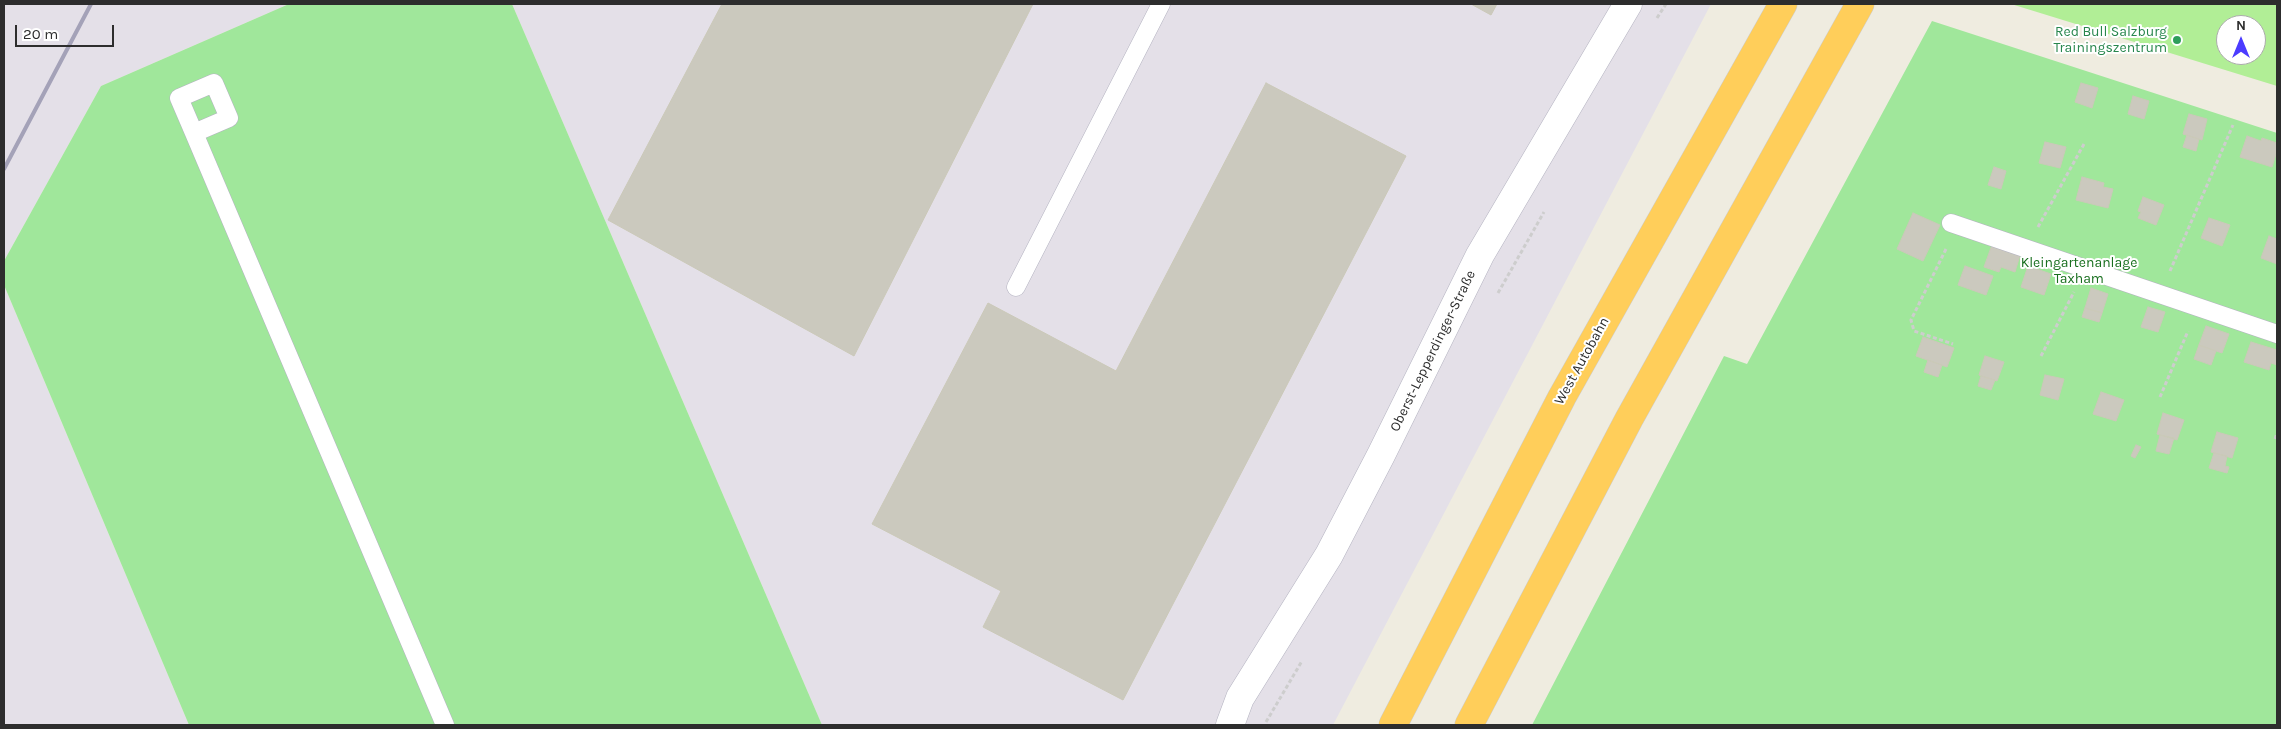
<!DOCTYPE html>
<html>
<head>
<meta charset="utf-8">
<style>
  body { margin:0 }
  #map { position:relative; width:2281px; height:729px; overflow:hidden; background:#efece0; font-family:Karla,sans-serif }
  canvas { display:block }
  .frame { position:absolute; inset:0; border:5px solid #2d2d2d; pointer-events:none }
  .north { position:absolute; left:2216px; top:15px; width:50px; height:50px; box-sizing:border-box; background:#fff; border:1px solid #ababab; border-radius:50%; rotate:0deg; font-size:14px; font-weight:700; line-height:20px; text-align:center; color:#2d2d2d }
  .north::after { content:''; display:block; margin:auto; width:18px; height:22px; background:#4c3cff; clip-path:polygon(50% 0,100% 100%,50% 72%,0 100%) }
  .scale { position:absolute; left:15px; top:25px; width:99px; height:22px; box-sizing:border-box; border:2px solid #2d2d2d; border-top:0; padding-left:6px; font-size:15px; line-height:18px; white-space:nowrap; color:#2d2d2d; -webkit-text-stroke:4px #fff; paint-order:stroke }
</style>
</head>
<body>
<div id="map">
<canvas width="2281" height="729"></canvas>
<div class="frame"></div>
<div class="north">N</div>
<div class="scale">20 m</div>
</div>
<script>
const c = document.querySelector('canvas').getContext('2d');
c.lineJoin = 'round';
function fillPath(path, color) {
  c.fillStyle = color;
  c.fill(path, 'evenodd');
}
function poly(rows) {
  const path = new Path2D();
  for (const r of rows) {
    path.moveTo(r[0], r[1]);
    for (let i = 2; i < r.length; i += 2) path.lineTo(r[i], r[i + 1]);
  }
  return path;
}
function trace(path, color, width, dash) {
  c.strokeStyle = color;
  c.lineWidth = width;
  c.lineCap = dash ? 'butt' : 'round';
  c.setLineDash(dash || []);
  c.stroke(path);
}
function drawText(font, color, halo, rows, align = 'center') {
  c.font = font + ' Karla,sans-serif';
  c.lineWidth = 4;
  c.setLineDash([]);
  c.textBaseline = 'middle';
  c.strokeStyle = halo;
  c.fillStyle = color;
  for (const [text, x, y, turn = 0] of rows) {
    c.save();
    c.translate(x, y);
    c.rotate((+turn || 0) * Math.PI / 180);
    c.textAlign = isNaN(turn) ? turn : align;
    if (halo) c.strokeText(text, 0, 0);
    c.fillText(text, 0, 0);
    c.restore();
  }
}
fillPath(poly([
  [4,4,289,4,101,86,4,261],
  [512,4,1711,4,1333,725,822,725],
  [4,285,189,725,4,725]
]), '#e4e0e8');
fillPath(poly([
  [289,4,512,4,822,725,189,725,4,285,4,261,101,86],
  [1932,21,2277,133,2277,725,1532,725,1724,356,1747,364]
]), '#a0e79b');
fillPath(poly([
  [2011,4,2277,4,2277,86],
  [2226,25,2256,25,2256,55,2226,55]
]), '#b1ee96');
const building = poly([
  [722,4,1033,4,854,356,608,220,722,4],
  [1471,4,1497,4,1491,15,1471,4],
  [1266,83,1406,156,1123,700,983,627,1001,591,872,524,988,303,1116,371,1266,83],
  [2081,83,2098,88,2092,108,2075,102,2081,83],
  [2133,96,2149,101,2144,119,2128,114,2133,96],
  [2189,114,2207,119,2202,140,2183,134,2189,114],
  [2187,135,2199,139,2196,151,2183,147,2187,135],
  [2247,136,2261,141,2262,138,2277,143,2277,151,2272,167,2240,157,2247,136],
  [2045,142,2066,147,2060,168,2039,163,2045,142],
  [1994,167,2006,171,2001,189,1988,185,1994,167],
  [2082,177,2104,183,2103,187,2113,189,2108,208,2076,200,2082,177],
  [2143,197,2164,205,2156,225,2138,218,2141,212,2138,211,2143,197],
  [1913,213,1940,225,1923,261,1897,249,1913,213],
  [2209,218,2230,225,2222,246,2201,238,2209,218],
  [2269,236,2277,239,2277,264,2261,258,2269,236],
  [1993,242,2021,252,2015,272,2001,267,1999,272,1984,267,1993,242],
  [1965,266,1993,276,1986,295,1958,285,1965,266],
  [2028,266,2051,274,2044,295,2021,287,2028,266],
  [2091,288,2108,294,2102,313,2085,308,2091,288],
  [2148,307,2165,312,2158,332,2141,327,2148,307],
  [2085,308,2102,313,2099,322,2082,317,2085,308],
  [2206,326,2229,334,2222,353,2199,345,2206,326],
  [1923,337,1954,348,1947,367,1916,356,1923,337],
  [2251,342,2277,350,2277,365,2271,363,2269,370,2244,362,2251,342],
  [2199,345,2216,351,2211,365,2194,359,2199,345],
  [1985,356,2004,362,1997,381,1979,375,1985,356],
  [1928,360,1942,365,1938,377,1924,372,1928,360],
  [2045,375,2064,379,2058,400,2040,395,2045,375],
  [1981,376,1995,380,1991,390,1978,386,1981,376],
  [2101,392,2124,400,2116,421,2093,414,2101,392],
  [2163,413,2184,420,2177,440,2157,434,2163,413],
  [2217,432,2238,438,2232,458,2211,452,2217,432],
  [2160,435,2174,438,2169,454,2156,451,2160,435],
  [2136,445,2141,447,2135,458,2131,456,2136,445],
  [2214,453,2227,456,2225,466,2229,467,2227,473,2209,468,2214,453]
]);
fillPath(building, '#cbc9be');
trace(building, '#cbc9b9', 1);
const lane = poly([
  [194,133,229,118,214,83,179,98,194,133,445,725],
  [1951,223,2277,334],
  [1016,287,1161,4]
]);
const secondary = poly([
  [1230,725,1240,698,1329,555,1381,455,1480,255,1628,4]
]);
const highway = poly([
  [1393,725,1562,397,1783,4],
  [1469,725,1629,419,1860,4]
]);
trace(lane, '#b4b3c1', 19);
trace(secondary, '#b4b3c1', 29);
trace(highway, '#cdcdcd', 29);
trace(poly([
  [1657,18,1666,4],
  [2038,227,2084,144],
  [1946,249,1911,320,1914,331,1953,344],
  [2170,271,2233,125],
  [1498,293,1544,212],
  [2041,356,2074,292],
  [2160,397,2188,331],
  [2275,439,2277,433],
  [1266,722,1302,661]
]), '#cdcdcd', 3, [4, 2.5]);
trace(lane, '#fff', 18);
trace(secondary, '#fff', 28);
trace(highway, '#ffce5a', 28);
trace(poly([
  [4,169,91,4]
]), '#a4a2b8', 4);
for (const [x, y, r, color] of [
  [2177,40,5,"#2e9e5b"]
]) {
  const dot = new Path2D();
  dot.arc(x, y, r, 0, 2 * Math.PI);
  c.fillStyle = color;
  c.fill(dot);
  trace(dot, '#fff', 2);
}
drawText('14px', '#27864d', '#fff', [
  ["Red Bull Salzburg",2167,32],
  ["Trainingszentrum",2167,48]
], 'right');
drawText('14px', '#186f1e', '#fff', [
  ["Kleingartenanlage",2079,263],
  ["Taxham",2079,279]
]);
drawText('14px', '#2d2d2d', '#fff', [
  ["Oberst-Lepperdinger-Straße",1433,351,-64],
  ["West Autobahn",1582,361,-61]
]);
</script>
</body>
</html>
